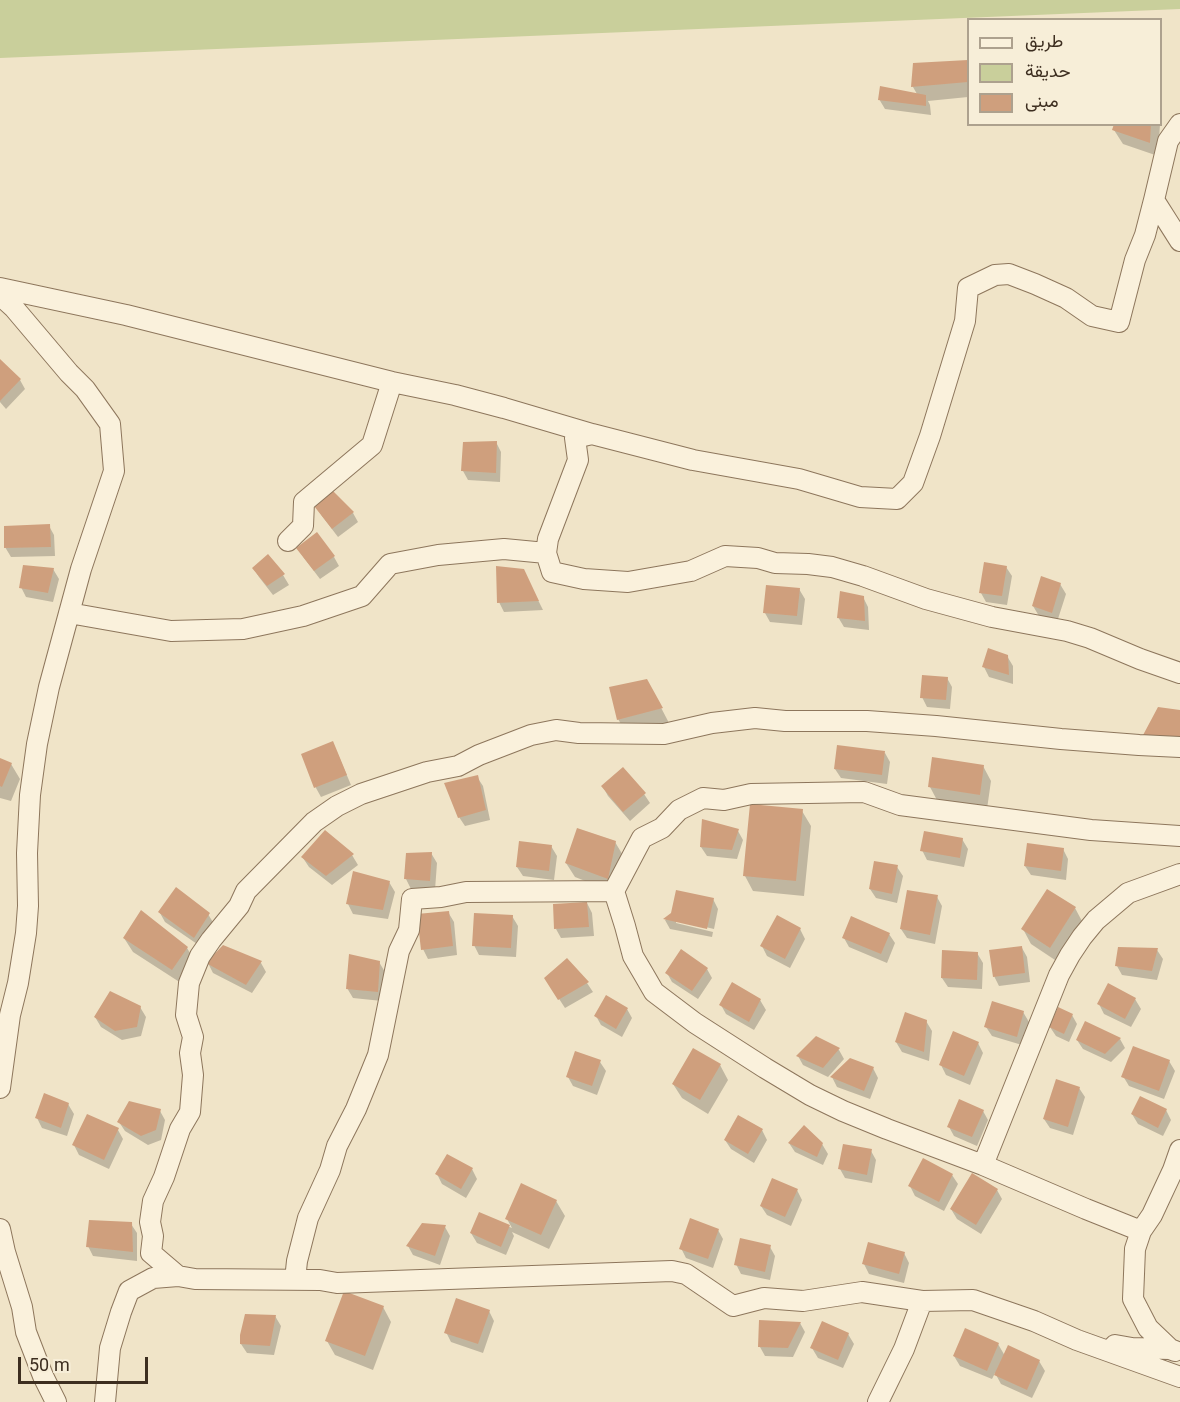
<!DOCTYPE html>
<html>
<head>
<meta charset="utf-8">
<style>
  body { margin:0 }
  #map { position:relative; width:1180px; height:1402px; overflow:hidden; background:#f0e4c8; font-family:Georgia,Vazirmatn,serif }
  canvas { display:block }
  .legend { position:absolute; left:967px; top:18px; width:195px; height:108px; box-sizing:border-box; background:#f7eed8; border:2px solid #ada18e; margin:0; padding:8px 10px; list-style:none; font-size:18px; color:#3d2e20 }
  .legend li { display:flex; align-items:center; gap:12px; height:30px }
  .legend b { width:30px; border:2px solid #ada18e }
  .scale { position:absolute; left:18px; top:1357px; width:130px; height:27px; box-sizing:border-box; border:3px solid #3d2e20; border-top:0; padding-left:8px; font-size:18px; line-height:21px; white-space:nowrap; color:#3d2e20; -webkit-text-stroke:4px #f7eed8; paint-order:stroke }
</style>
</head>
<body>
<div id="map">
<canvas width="1180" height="1402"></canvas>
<ul class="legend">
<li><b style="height:8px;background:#faf1dc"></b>طريق</li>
<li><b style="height:16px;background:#c9cf9b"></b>حديقة</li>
<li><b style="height:16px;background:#cf9f7d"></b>مبنى</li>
</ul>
<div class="scale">50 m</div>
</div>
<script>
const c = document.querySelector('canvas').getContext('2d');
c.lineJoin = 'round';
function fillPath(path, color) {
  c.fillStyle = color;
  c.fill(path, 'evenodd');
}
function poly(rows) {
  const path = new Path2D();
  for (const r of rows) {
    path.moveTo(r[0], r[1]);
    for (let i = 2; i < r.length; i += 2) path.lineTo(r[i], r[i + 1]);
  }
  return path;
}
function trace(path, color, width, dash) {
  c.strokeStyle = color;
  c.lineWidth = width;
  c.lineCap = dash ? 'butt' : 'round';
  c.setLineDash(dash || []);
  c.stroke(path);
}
fillPath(poly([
  [0,0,1180,0,1180,9,0,58]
]), '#c9cf9b');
fillPath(poly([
  [968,62,968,97,928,101,930,105,931,115,885,109,879,99,917,94,913,87,914,64],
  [1115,124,1160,124,1158,156,1123,144,1114,130],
  [0,361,20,380,25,389,6,409,0,402],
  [496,442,501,452,500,482,468,480,463,471],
  [333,493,353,513,358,522,338,537,322,516,316,507],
  [49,526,54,535,55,556,11,557,5,547],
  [298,549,334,557,339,566,320,579,304,558],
  [268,556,283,575,289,585,273,595,259,577,253,568],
  [1006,567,1012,576,1007,605,986,602,981,593],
  [53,569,59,579,53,602,26,597,21,587],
  [528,580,543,610,504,612,499,602],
  [1060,584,1066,594,1057,622,1039,616,1033,606],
  [799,589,805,599,802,625,770,622,765,613],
  [863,597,868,607,869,630,844,627,838,617],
  [1007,656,1013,666,1013,684,989,677,984,667],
  [947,678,952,687,950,709,927,707,922,697],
  [655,696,669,723,627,734,618,719],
  [337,752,351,785,321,797,316,788,303,755],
  [885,753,890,762,887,784,841,778,835,769],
  [0,760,11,764,20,779,11,801,0,798],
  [983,766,991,781,987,809,938,802,930,787],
  [477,777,483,786,490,820,465,826,459,817],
  [603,787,644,794,650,803,630,821,608,796],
  [802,811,811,826,804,896,753,891,745,876],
  [738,831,743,840,737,859,707,856,701,847],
  [326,832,352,855,358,865,332,885,309,867,303,858],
  [962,839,968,849,964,867,927,860,922,850],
  [615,842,624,857,616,893,575,877,566,863],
  [551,846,557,856,554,880,523,876,517,867],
  [1063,849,1068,859,1066,880,1031,875,1025,866],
  [431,853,437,863,435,890,411,889,406,879,407,854],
  [897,867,903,876,897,903,876,898,870,889],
  [389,882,395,892,388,919,353,914,348,904],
  [937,897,942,906,935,944,907,938,901,929],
  [713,899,718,909,714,929,676,920,676,923,713,932,712,937,670,929,665,920,672,914],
  [587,903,592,913,594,936,561,938,556,929],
  [1075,908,1083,923,1058,962,1031,944,1023,929],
  [448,912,454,922,457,955,428,959,423,949],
  [160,913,208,914,214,924,200,946,165,922],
  [512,916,518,926,516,957,479,955,474,945],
  [800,929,805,939,790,968,767,956,762,946],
  [889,934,895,943,887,963,849,947,844,938],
  [124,938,187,948,196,963,181,983,133,952],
  [1022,948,1027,957,1030,982,999,986,994,976],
  [1157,950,1163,959,1157,980,1122,975,1117,966],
  [977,953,983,963,982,989,948,987,942,978],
  [566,960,587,983,593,992,565,1008,552,988],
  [379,962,385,972,382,1001,353,998,347,988],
  [208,963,261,963,266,972,252,993,213,973],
  [707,969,712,978,698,999,672,982,667,973],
  [1135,999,1141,1009,1131,1027,1104,1014,1099,1004],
  [760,1000,766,1010,754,1030,726,1014,721,1005],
  [140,1007,146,1017,141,1036,122,1040,101,1027,95,1017],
  [627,1009,632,1018,622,1037,601,1025,596,1016],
  [1023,1012,1029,1022,1022,1045,992,1036,986,1027],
  [1072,1015,1077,1024,1069,1042,1056,1036,1050,1027],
  [926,1021,932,1031,929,1061,902,1052,896,1042],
  [816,1038,839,1050,844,1059,828,1077,803,1065,798,1056],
  [1120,1039,1125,1048,1111,1062,1083,1049,1077,1040],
  [978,1043,983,1053,970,1085,946,1075,941,1065],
  [1169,1061,1175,1071,1164,1099,1129,1086,1123,1076],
  [600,1062,606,1071,597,1095,573,1086,568,1077],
  [720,1065,728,1080,708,1114,682,1098,673,1084],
  [873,1068,878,1078,870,1099,837,1087,832,1077],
  [1079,1088,1085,1097,1073,1135,1050,1128,1044,1119],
  [68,1104,74,1114,67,1136,42,1128,37,1118],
  [1166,1110,1171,1120,1163,1136,1138,1124,1132,1114],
  [160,1111,165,1120,161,1140,148,1145,125,1131,119,1122],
  [983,1111,988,1120,977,1146,954,1136,949,1127],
  [118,1130,123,1139,109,1169,79,1155,74,1145],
  [762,1130,767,1140,754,1163,731,1149,725,1140],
  [789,1143,822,1144,828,1154,823,1165,795,1152],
  [871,1151,876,1160,872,1183,845,1178,840,1169],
  [472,1169,477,1179,466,1198,442,1184,437,1174],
  [952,1175,958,1184,944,1211,915,1196,910,1186],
  [797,1190,802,1200,791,1226,767,1215,761,1206],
  [997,1190,1002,1199,981,1234,957,1219,951,1209],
  [556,1201,565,1216,549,1249,512,1232,514,1236,506,1255,477,1243,471,1233,479,1214,512,1228,507,1219],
  [131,1224,137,1233,137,1261,93,1256,88,1246],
  [445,1227,450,1236,440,1265,413,1255,408,1246],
  [718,1230,723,1239,713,1268,686,1258,681,1248],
  [770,1247,775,1256,770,1280,741,1274,736,1264],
  [904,1253,909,1263,904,1283,869,1274,864,1264],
  [383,1307,391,1322,373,1370,335,1355,327,1341],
  [489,1311,494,1321,483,1353,451,1342,446,1332],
  [275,1316,281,1326,274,1355,247,1353,241,1344],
  [800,1323,805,1332,793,1357,765,1356,760,1347],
  [848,1334,854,1344,843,1368,818,1358,812,1348],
  [998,1344,1005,1356,1039,1361,1045,1371,1032,1398,1001,1384,995,1373,992,1379,960,1366,954,1356]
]), '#0003');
fillPath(poly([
  [968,60,968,82,911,87,913,63],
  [880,86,926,95,926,106,878,100],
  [1114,124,1151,124,1150,143,1112,130],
  [0,359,21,379,0,401],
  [497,441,496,473,461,471,463,442],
  [333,491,354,512,332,529,314,506],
  [50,524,51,547,4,548,4,526],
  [317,532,335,556,314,571,296,548],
  [268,554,285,574,267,586,252,568],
  [984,562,1007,566,1002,596,979,593],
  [23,565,54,568,48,593,19,588],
  [496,566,524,569,539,601,497,603],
  [1041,576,1061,583,1052,613,1032,606],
  [766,585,800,588,797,616,763,613],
  [840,591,864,596,865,621,837,618],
  [988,648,1008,655,1009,675,982,667],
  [922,675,948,677,946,700,920,698],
  [647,679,663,708,617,720,609,687],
  [1158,707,1180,710,1180,738,1142,737],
  [333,741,347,775,314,788,301,754],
  [837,745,885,751,882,775,834,769],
  [932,757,984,765,980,795,928,787],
  [0,758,12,763,2,787,0,786],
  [623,767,646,793,623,812,601,786],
  [478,775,486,810,458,818,444,783],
  [750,804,803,809,796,881,743,876],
  [702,819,739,829,732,850,700,847],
  [577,828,616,841,608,879,565,863],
  [325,830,354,854,326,876,301,857],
  [924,831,963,838,960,858,920,851],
  [519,841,552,845,549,871,516,867],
  [1027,843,1064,848,1061,871,1024,866],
  [432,852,430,881,404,879,406,853],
  [874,861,898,865,892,894,869,889],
  [353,871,390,881,383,910,346,904],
  [176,887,210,913,194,938,158,912],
  [1047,889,1076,907,1050,948,1021,929],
  [676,890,714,898,707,929,663,919,671,913],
  [907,890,938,895,930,935,900,929],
  [587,902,589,927,554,929,553,904],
  [141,910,188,947,172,970,123,938],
  [449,911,453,946,421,950,417,914],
  [474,913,513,915,511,948,472,946],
  [777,915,801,928,785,959,760,946],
  [851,916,890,933,881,954,842,938],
  [223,945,262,961,246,985,206,963],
  [1022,946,1025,973,993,977,989,950],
  [1118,947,1158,948,1152,971,1115,966],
  [681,949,708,968,692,991,665,973],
  [942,950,978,952,977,980,941,978],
  [349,954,380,961,378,992,346,989],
  [567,958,589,982,558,1000,544,978],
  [732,982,761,999,749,1022,719,1005],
  [1108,983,1136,998,1125,1019,1097,1004],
  [110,991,141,1006,137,1027,115,1031,94,1017],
  [606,995,628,1008,616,1029,594,1016],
  [992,1001,1024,1011,1017,1037,984,1027],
  [1058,1007,1073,1014,1064,1034,1049,1027],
  [905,1012,927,1020,924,1052,895,1042],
  [1085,1021,1121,1038,1105,1054,1076,1040],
  [953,1031,979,1042,964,1076,939,1065],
  [816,1036,840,1048,823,1068,796,1056],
  [1133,1046,1170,1060,1159,1091,1121,1077],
  [693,1048,721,1064,700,1100,672,1084],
  [575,1051,601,1060,592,1086,566,1077],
  [850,1058,874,1067,864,1091,830,1077],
  [1056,1079,1080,1087,1068,1127,1043,1119],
  [44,1093,69,1103,61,1128,35,1118],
  [1140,1096,1167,1109,1158,1128,1131,1114],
  [959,1099,984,1110,972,1137,947,1127],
  [129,1101,161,1109,156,1130,141,1136,117,1122],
  [87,1114,119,1128,104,1160,72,1145],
  [738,1115,763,1129,748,1154,724,1140],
  [804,1125,823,1143,817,1157,788,1143],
  [843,1144,872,1149,867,1175,838,1169],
  [447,1154,473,1168,461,1189,435,1174],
  [923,1158,953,1174,939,1202,908,1186],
  [972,1173,998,1189,976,1225,950,1209],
  [772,1178,798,1189,785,1217,760,1206],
  [521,1183,557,1200,541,1235,505,1219],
  [479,1212,510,1225,501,1247,470,1233],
  [690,1218,719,1229,708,1259,679,1249],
  [89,1220,132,1222,133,1252,86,1247],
  [422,1223,446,1225,435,1256,406,1246],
  [740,1238,771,1245,765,1272,734,1265],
  [868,1242,905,1252,899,1274,862,1264],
  [344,1291,384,1306,365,1356,325,1341],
  [456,1298,490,1310,478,1344,444,1333],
  [245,1314,276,1315,270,1346,240,1344,240,1335],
  [759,1320,801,1322,788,1348,758,1347],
  [822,1321,849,1333,838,1360,810,1348],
  [965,1328,999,1343,987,1371,953,1356],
  [1008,1345,1040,1360,1027,1390,994,1375]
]), '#cf9f7d');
const minor = poly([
  [1180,124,1168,141,1154,200,1180,241],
  [0,288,126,315,392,382,455,395,504,408,592,434,693,460,799,479,860,497,897,499,913,483,930,436,965,321,968,288,995,275,1009,274,1035,284,1066,298,1092,316,1119,322,1135,260,1145,235,1154,200],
  [0,295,14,308,69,373,85,389,110,424,114,471,81,569,49,687,37,744,30,795,27,853,28,906,26,933,18,983,10,1015,0,1088],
  [592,434,575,438,578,460,548,539,546,553,552,572,584,579,628,582,691,571,725,556,758,558,775,563,808,564,832,567,863,576,926,599,992,617,1067,631,1090,638,1140,659,1180,673],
  [288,541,303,526,304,502,372,445,392,382],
  [69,613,171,631,243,629,303,616,362,596,390,564,438,555,504,549,546,553],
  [983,1165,1059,975,1070,955,1082,937,1096,920,1128,893,1180,874],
  [0,1229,5,1252,22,1307,26,1332,43,1376,56,1402],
  [1141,1231,1086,1209,983,1165,887,1129,843,1111,810,1095,765,1068,695,1023,654,992,643,973,633,956,625,926,614,891,642,838,662,828,679,810,703,798,724,800,751,794,864,792,900,805,1091,830,1180,836],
  [178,1276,151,1253,153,1236,150,1222,153,1201,164,1177,180,1129,190,1112,193,1075,190,1053,193,1037,186,1015,189,983,200,956,211,940,239,906,246,891,314,822,337,806,361,794,427,772,458,766,479,755,531,735,556,730,579,733,664,734,712,723,755,718,785,721,867,721,936,726,1061,739,1139,745,1180,747],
  [295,1280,297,1261,308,1218,330,1170,337,1146,356,1109,378,1055,399,951,409,930,412,899,441,897,466,892,614,891],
  [1115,1345,1132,1348,1170,1349,1175,1351],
  [1170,1349,1148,1328,1133,1299,1135,1249,1141,1231,1152,1215,1173,1170,1180,1150],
  [105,1402,110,1348,121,1312,129,1291,153,1278,178,1276,195,1279,320,1280,337,1283,672,1271,686,1274,733,1306,764,1298,803,1301,862,1292,922,1301,973,1300,1034,1321,1077,1340,1180,1377],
  [878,1402,904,1349,922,1301]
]);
trace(minor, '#8d765c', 22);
trace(minor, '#faf1dc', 20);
</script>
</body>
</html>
